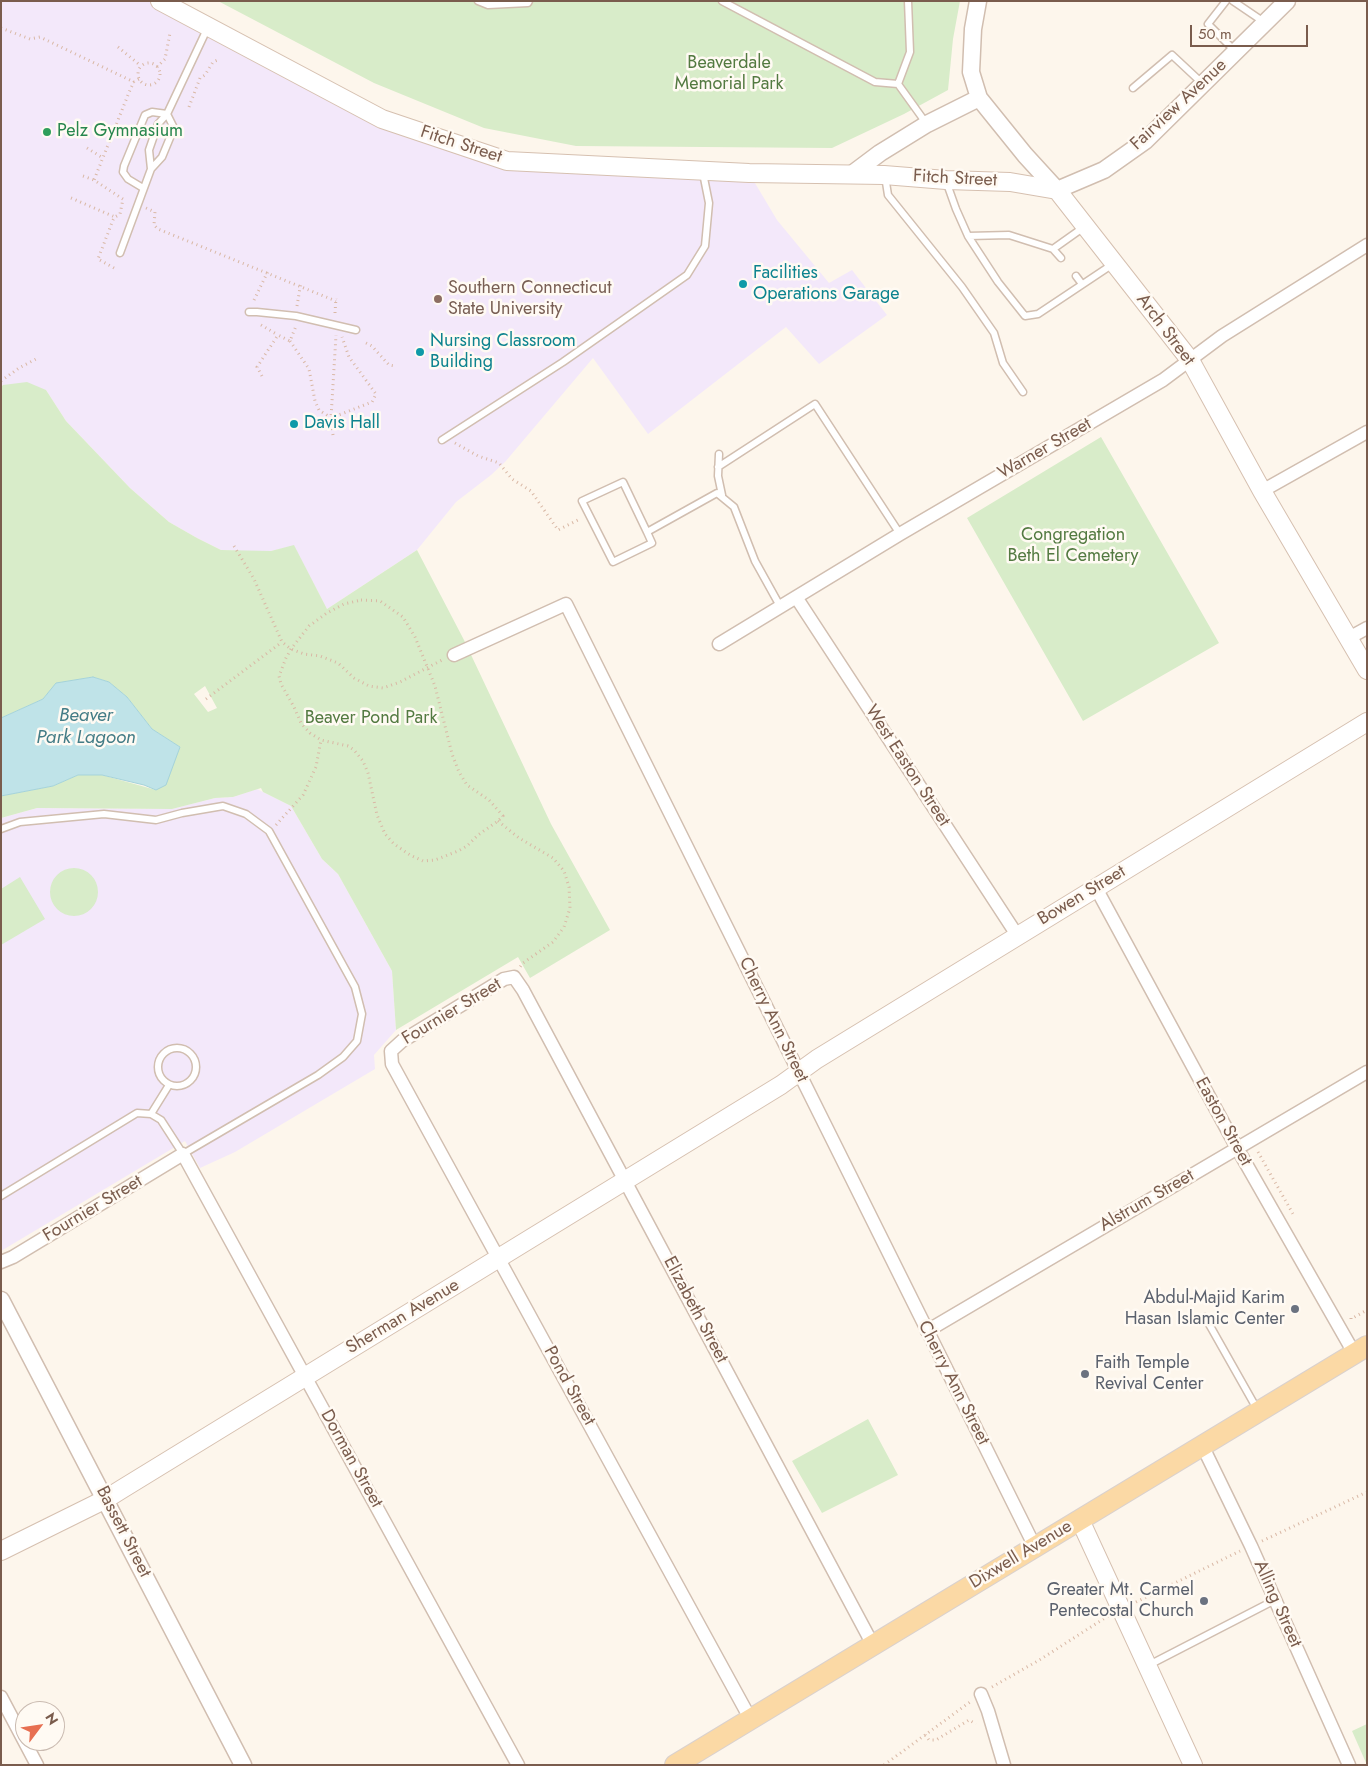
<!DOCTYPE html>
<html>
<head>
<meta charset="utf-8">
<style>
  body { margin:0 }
  #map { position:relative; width:1368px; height:1766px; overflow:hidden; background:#fdf6ec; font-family:Jost,sans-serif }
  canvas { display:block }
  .frame { position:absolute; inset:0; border:2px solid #7a5c4d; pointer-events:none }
  .north { position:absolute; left:15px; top:1701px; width:50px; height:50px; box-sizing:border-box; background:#fffaf3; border:1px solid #cabbb1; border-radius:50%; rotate:59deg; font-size:14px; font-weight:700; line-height:20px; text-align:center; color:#7a5c4d }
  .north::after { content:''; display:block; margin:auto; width:18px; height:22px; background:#e76f51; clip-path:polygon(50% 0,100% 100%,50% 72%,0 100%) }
  .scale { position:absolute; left:1190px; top:25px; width:118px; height:22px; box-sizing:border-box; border:2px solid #7a5c4d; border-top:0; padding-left:6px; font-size:15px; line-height:18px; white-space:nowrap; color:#7a5c4d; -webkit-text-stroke:4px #fffaf3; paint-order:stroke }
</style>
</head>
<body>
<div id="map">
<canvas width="1368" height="1766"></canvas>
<div class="frame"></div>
<div class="north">N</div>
<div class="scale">50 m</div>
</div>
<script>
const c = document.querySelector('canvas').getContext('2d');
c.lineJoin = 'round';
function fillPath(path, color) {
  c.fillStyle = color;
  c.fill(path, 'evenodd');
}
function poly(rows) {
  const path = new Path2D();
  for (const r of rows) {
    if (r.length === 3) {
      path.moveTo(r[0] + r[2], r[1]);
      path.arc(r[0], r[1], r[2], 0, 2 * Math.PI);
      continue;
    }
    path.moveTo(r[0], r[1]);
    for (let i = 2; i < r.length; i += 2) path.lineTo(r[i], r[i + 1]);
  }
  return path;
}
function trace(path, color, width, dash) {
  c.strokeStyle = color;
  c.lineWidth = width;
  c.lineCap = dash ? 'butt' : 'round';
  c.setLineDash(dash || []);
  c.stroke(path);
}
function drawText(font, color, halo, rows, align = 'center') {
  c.font = font + ' Jost,sans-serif';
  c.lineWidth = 5;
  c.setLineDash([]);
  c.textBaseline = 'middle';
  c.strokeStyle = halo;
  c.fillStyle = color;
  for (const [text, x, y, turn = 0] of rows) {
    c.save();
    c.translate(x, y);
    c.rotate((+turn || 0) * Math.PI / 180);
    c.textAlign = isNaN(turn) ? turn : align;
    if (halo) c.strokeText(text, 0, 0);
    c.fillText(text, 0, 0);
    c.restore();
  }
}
fillPath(poly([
  [1,1,154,1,382,119,507,161,749,173,777,220,829,283,852,270,887,315,819,364,786,327,648,434,593,358,505,462,491,475,456,502,417,550,327,609,294,546,271,551,259,552,221,550,197,538,169,522,130,488,66,421,46,390,3,385,1,387],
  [257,789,291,806,322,859,338,874,392,971,396,1030,374,1055,375,1069,235,1152,200,1168,185,1141,1,1251,1,818,37,808,172,809,215,798,233,797]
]), '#f3e8fa');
fillPath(poly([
  [218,1,960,1,953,39,948,90,904,114,832,148,576,146,484,128,374,83],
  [27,382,46,390,66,421,130,488,169,522,197,538,221,550,271,551,294,545,327,609,417,550,464,640,551,824,610,930,530,978,518,957,396,1030,392,971,338,874,322,859,291,806,263,792,261,788,233,797,215,798,172,809,37,808,1,818,1,796,53,786,78,775,102,775,156,790,180,747,152,729,127,697,109,682,93,677,56,684,43,699,1,718,1,387,3,385],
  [205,686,217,708,208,712,194,694],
  [1101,437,1219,643,1083,721,967,518],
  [74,892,24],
  [20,877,45,919,1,945,1,889],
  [868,1419,898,1475,822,1513,792,1461],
  [1367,1724,1367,1765,1352,1731]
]), '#d8ecc9');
const water = poly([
  [93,677,109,682,127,697,152,729,180,747,166,785,156,790,144,785,102,775,78,775,53,786,1,796,1,718,43,699,56,683,93,677]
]);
fillPath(water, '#bfe3e8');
trace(water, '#a5d3da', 1);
const service = poly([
  [478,1,488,5,528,3,529,1],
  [722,1,875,82,898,84],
  [1226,1,1208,24,1235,51],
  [1233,1,1264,22],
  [898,84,910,52,908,1],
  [898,84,926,123],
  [1133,88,1172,55,1202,83],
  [151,169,149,150,158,124,167,114,208,27],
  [885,176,888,195,962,287,994,333,1003,363,1023,392],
  [946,181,956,209,968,236,1009,235,1053,249,1084,227],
  [143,188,128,179,123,172,124,166,145,115,152,112,167,114],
  [968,236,998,282,1025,316,1038,314,1113,264],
  [1053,249,1061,258],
  [120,253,151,169,162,157,174,128,167,114],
  [1076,276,1082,284],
  [249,312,257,312,296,316,356,330],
  [442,440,563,362,687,275,705,246,709,203,703,173],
  [719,454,718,476,722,495],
  [718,467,815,404,900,534],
  [647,532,652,543,613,562,582,501,623,482,647,532,717,493,734,507,755,561,780,606],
  [1,829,20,822,104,814,156,820,182,813,223,806,246,814,269,831,355,987,362,1014,357,1041,343,1057,318,1075,183,1154,161,1120,151,1114,137,1113,1,1196],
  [177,1067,19],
  [151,1114,169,1085],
  [1205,1317,1257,1409],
  [1149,1665,1275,1600]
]);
const minor = poly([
  [1262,491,1367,432],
  [796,597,1017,935],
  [1347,639,1367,628],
  [719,644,900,534,1163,380,1222,336,1367,245],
  [454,655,566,604,1035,1547],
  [1096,888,1237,1148,1354,1353],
  [1,1262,13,1257,183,1154,518,1765],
  [927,1331,1367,1072],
  [1202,1445,1251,1546,1349,1765],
  [981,1694,988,1711,1004,1765],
  [1,1697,37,1765],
  [751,1720,392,1064,391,1051,402,1041,504,979,514,977,523,990,873,1645]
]);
const tertiary = poly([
  [978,1,973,29,971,72,979,98,1025,155,1057,190,1104,170,1145,141,1287,1],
  [852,174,880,153,927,124,979,98],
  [1,1300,243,1765]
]);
const secondary = poly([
  [160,1,382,119,507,161,749,173,884,175,946,180,1010,182,1057,190,1190,360,1262,491,1367,670],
  [1080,1520,1193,1765],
  [1,1551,106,1499,122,1489,781,1085,817,1059,1367,722]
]);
const primary = poly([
  [675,1765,1367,1346]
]);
trace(service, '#d1beb0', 9);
trace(minor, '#d1beb0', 15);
trace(tertiary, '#d1beb0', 19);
trace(secondary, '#d6c0b0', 20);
trace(primary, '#dad1cd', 22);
trace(poly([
  [1,28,30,39,40,37,134,82],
  [118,47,141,66],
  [149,74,11],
  [157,67,165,59,170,33],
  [189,107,200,78,205,75,213,62,220,59],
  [87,148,103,158],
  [83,176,94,180],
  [71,198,115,217],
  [146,208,155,212,154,225,158,229,336,301],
  [114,268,98,259,113,220,115,217,120,214,123,199,94,180,130,90,134,82,139,79],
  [254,300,269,269],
  [297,306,301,282],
  [335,313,336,298],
  [261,325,278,335],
  [290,341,309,369,315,401,319,410,331,418,372,402,376,394,349,357,342,337],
  [366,343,372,346,389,365,395,366],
  [262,376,257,367,278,335,290,341,296,326],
  [1,381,19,368,36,359],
  [333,435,331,418,336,335],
  [455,443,478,456,499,463,512,479,531,491,558,530,580,519],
  [234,546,254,579,282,642,291,649,304,654,320,656,338,663,354,678,369,686,383,688,400,682,444,659],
  [361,600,380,601,403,617,415,637,435,686,452,754,459,772,467,785,489,800,503,816,498,821,478,835,467,846,458,851,435,860,423,861,410,855,394,844,385,834,377,815,368,773,363,761,354,750,348,746,321,740,310,733,301,723,294,707,281,684,279,676,286,658,291,649,309,626,327,613,344,604,361,600],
  [206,699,282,642],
  [498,821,519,838,553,858,564,871,569,887,570,908,564,927,553,942,523,963,520,967],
  [276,825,303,795,316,767,321,740],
  [1258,1152,1293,1214],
  [1351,1318,1351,1319,1367,1310],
  [1262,1541,1367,1492],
  [1136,1602,1240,1551],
  [992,1687,1041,1659,1108,1616],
  [925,1735,929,1740,936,1740,969,1720,976,1724],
  [884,1765,970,1702]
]), '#d9b8a5', 3, [1, 4]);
trace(service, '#fff', 6);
trace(minor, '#fff', 12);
trace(tertiary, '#fff', 16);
trace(secondary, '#fff', 18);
trace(primary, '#fbd9a5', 20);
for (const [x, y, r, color] of [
  [47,132,5,"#2e9e5b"],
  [743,284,5,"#0f9aa8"],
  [438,299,5,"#8d6e63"],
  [420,352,5,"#0f9aa8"],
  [294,424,5,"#0f9aa8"],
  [1295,1309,5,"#6b7280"],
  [1085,1374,5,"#6b7280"],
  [1204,1601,5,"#6b7280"]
]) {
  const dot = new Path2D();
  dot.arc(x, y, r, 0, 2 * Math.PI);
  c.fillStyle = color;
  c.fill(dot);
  trace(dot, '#fffaf3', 2);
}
drawText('18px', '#537a41', '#fffaf3', [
  ["Beaverdale",729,64],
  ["Memorial Park",729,85],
  ["Congregation",1073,536],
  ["Beth El Cemetery",1073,557],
  ["Beaver Pond Park",371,719]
]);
drawText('18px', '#7a5c4d', '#fffaf3', [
  ["Fairview Avenue",1179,105,-43],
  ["Fitch Street",461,145,18],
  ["Fitch Street",955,179,3],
  ["Arch Street",1165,330,53],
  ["Warner Street",1045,449,-30],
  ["West Easton Street",907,766,57],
  ["Bowen Street",1082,896,-31],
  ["Fournier Street",452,1012,-31],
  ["Cherry Ann Street",773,1020,64],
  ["Easton Street",1223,1122,61],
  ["Alstrum Street",1147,1201,-30],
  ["Fournier Street",93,1209,-31],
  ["Elizabeth Street",695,1310,62],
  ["Sherman Avenue",403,1317,-31],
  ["Cherry Ann Street",953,1383,63],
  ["Pond Street",569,1386,61],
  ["Dorman Street",351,1459,61],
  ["Bassett Street",123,1532,63],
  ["Dixwell Avenue",1021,1555,-31],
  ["Alling Street",1277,1604,66]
]);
drawText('18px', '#27864d', '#fffaf3', [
  ["Pelz Gymnasium",57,132]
], 'left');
drawText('18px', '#0d838f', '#fffaf3', [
  ["Facilities",753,274],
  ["Operations Garage",753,295],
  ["Nursing Classroom",430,342],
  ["Building",430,363],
  ["Davis Hall",304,424]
], 'left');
drawText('18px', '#785e54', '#fffaf3', [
  ["Southern Connecticut",448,289],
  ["State University",448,310]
], 'left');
drawText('18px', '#5b616d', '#fffaf3', [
  ["Abdul-Majid Karim",1285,1299],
  ["Hasan Islamic Center",1285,1320],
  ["Faith Temple",1095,1364,"left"],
  ["Revival Center",1095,1385,"left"],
  ["Greater Mt. Carmel",1194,1591],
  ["Pentecostal Church",1194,1612]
], 'right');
drawText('italic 19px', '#437c86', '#fffaf3', [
  ["Beaver",86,716],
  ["Park Lagoon",86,738]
]);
</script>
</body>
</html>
